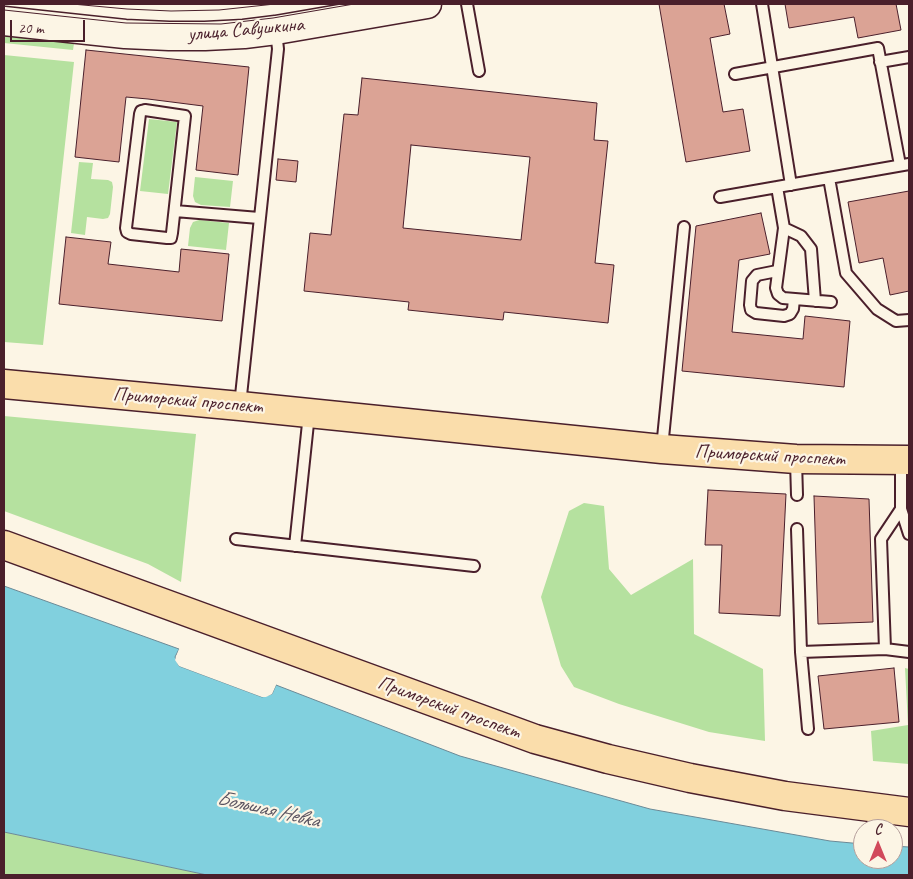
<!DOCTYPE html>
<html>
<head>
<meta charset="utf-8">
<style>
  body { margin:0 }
  #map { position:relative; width:913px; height:879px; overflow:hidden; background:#fcf5e5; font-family:Caveat,sans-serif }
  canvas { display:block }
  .frame { position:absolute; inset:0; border:5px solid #4a1f2b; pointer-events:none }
  .north { position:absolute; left:853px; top:819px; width:50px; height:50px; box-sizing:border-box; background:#fcf5e5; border:1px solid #b59f9b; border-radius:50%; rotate:0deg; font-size:14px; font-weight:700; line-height:20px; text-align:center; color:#4a1f2b }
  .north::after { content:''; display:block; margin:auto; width:18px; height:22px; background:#d1495b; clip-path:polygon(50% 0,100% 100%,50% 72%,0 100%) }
  .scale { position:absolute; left:10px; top:20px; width:75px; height:22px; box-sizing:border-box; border:2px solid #4a1f2b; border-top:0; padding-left:6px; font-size:15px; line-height:18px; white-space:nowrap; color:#4a1f2b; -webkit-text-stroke:4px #fcf5e5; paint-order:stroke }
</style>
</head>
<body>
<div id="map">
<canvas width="913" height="879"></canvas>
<div class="frame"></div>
<div class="north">С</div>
<div class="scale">20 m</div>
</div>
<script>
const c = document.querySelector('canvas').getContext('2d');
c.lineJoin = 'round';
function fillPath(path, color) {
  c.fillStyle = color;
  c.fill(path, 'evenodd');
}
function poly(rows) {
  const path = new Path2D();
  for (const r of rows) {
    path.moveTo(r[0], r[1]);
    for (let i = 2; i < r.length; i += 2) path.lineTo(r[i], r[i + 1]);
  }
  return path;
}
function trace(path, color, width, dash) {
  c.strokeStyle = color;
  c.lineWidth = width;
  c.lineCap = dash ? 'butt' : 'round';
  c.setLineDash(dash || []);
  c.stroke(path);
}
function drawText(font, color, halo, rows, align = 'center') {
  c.font = font + ' Caveat,sans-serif';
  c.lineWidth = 4.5;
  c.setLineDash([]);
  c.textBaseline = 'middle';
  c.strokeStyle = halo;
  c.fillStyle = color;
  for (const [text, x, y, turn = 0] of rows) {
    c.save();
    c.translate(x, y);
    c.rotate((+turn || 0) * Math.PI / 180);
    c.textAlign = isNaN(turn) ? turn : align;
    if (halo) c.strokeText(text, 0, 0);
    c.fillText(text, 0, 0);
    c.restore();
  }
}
fillPath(poly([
  [4,30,75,37,73,50,4,43],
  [4,55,74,62,43,345,4,342],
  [149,119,177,122,168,194,140,191],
  [79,162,93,163,91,179,108,180,112,182,113,187,110,214,108,218,103,219,87,217,85,235,71,233],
  [195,177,233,181,230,207,201,205,195,202,193,196],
  [199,220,229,223,226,250,188,246,190,228,193,222],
  [4,416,196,434,181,582,148,564,4,511],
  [584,503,604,506,609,569,631,595,693,559,694,634,763,669,765,741,709,732,619,704,574,687,561,666,541,597,569,511],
  [905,668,909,669,909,764,873,761,871,731,908,725],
  [4,832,207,875,4,875]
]), '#b5e19f');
const water = poly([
  [4,586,179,649,175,657,179,666,262,697,272,694,276,685,460,756,650,809,830,841,863,844,863,859,893,859,893,846,909,847,909,875,207,875,4,832,4,586]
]);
fillPath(water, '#81d0de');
trace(water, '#6b8996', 1);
fillPath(poly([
  [179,649,181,650,178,660,181,664,263,695,268,694,274,684,276,685,272,694,266,697,262,697,179,666,175,660]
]), '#fcf5e5');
const building = poly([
  [659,4,724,4,730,34,710,38,723,112,743,109,750,151,686,162,659,4],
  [785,4,896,4,901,30,858,38,854,17,789,28,785,4],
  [86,50,249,67,238,175,196,170,203,106,148,99,126,97,119,162,75,157,86,50],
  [362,78,597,103,594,140,608,141,595,263,614,265,608,323,504,312,503,320,408,310,409,302,304,291,310,233,331,235,344,114,358,115,362,78],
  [411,145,530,157,521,240,403,228,411,145],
  [278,159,298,161,296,182,276,180,278,159],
  [909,191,909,291,890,295,883,258,859,263,848,202,909,191],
  [761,213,770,254,739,260,732,332,803,339,805,316,850,321,844,387,682,371,696,226,761,213],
  [66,237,111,242,108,264,179,272,181,249,229,254,222,321,59,304,66,237],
  [708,490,786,494,780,616,719,613,722,545,705,545,708,490],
  [814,496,869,499,873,622,818,624,814,496],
  [894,668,899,722,824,729,818,676,894,668]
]);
fillPath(building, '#dba395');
trace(building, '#4a1f2b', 1);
const lane = poly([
  [467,4,479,71],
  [762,4,791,185],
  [880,62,909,57],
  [735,74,878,48,900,165],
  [145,110,185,116,172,233,171,238,167,238,131,234,127,232,126,228,140,114,141,111,145,110],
  [829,178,846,273,877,309,896,321,909,320],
  [777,187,784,228,776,288,778,294,783,298,831,302],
  [720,197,909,164],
  [175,211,259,218],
  [784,228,801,236,811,249,815,301],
  [777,271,757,275,752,281,750,305,751,310,756,313,784,316,790,314,793,309,794,299],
  [240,405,278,49,276,31],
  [662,448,684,227],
  [796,461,797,495],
  [901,461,901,509,909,534],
  [797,529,801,652,885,649,881,539,901,509],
  [236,539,474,566],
  [295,546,309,414],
  [885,649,909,652],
  [801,652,808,729]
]);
const secondary = poly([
  [4,21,125,34,169,36,205,36,244,34,276,30,427,4]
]);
const primary = poly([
  [4,384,240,406,662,449,796,459,909,460],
  [4,545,535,739,608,759,690,778,785,796,909,812]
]);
trace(lane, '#4a1f2b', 14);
trace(secondary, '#4a1f2b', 31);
trace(primary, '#4a1f2b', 31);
trace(lane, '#fcf5e5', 10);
trace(secondary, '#fcf5e5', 28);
trace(primary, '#faddab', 28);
trace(poly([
  [72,4,127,9,171,11,219,10,275,4],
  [4,10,126,23,221,24,273,18,354,4]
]), '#4a1f2b', 1);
drawText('20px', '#4a1f2b', '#fcf5e5', [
  ["улица Савушкина",246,30,-5],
  ["Приморский проспект",188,401,5],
  ["Приморский проспект",770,456,3],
  ["Приморский проспект",449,708,20]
]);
drawText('italic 21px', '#5a5461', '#fcf5e5', [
  ["Большая Невка",268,810,13]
]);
</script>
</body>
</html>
